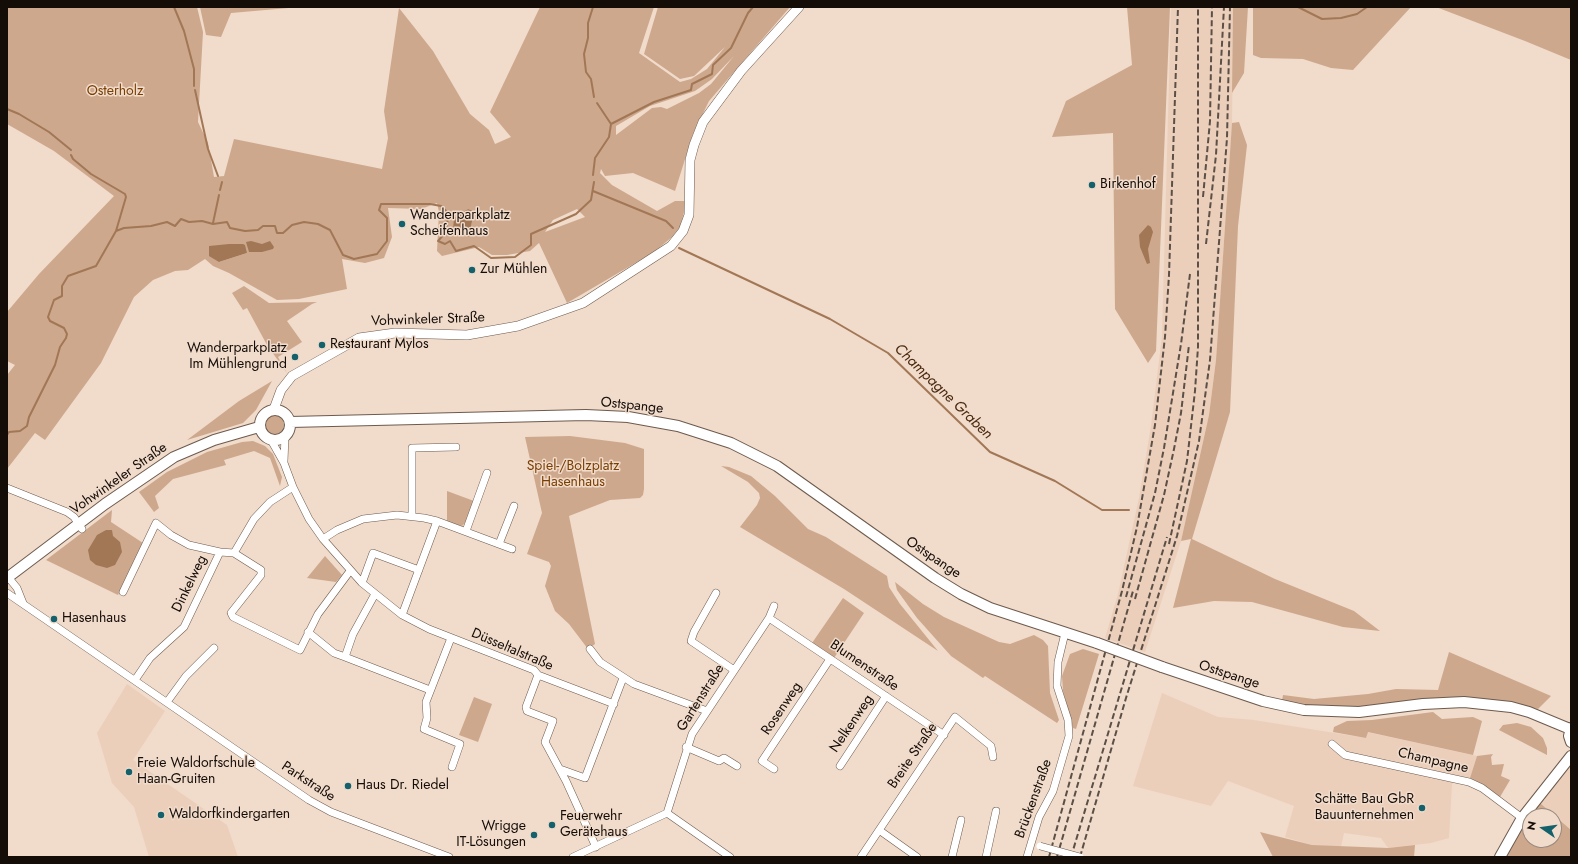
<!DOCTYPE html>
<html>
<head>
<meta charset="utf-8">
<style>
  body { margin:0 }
  #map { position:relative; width:1578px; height:864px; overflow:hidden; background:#f1dbcb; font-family:Jost,sans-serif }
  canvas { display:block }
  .frame { position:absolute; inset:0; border:8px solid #130c07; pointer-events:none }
  .north { position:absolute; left:1522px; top:808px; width:40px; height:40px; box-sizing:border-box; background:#f1dbcb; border:1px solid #98887d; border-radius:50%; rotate:283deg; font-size:11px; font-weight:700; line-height:16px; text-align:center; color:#130c07 }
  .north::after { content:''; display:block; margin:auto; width:14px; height:18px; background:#14616b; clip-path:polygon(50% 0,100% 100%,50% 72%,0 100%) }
</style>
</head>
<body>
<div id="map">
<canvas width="1578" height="864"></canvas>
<div class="frame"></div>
<div class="north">N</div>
</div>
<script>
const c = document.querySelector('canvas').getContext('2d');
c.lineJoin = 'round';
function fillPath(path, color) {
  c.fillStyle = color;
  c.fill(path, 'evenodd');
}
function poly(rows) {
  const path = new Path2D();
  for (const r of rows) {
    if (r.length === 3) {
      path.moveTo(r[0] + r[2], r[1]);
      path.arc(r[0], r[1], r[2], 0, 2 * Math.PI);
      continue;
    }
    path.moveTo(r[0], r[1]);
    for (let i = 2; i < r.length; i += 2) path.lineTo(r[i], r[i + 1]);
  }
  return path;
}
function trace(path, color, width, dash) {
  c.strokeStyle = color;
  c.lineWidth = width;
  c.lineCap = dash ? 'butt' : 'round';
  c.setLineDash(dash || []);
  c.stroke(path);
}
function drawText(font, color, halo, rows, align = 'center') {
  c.font = font + ' Jost,sans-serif';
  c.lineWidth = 3;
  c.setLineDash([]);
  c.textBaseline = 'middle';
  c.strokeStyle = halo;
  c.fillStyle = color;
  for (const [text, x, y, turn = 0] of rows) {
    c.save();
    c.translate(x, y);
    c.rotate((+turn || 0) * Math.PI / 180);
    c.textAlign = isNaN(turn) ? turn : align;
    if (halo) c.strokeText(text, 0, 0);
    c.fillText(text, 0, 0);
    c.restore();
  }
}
fillPath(poly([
  [1171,7,1233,7,1232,126,1216,360,1209,415,1181,541,1145,652,1105,638,1118,594,1139,498,1151,426,1162,336],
  [127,684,165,711,133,760,227,825,238,857,149,857,134,807,112,783,97,733],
  [1162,693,1218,717,1254,720,1366,738,1367,732,1477,756,1470,778,1458,776,1452,784,1449,838,1431,843,1388,848,1381,838,1344,833,1341,847,1312,845,1285,837,1294,806,1228,781,1211,806,1133,786],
  [1571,766,1571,830,1540,803]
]), '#ebcfbb');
fillPath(poly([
  [7,7,197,7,203,32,198,122,208,143,214,177,224,176,234,139,382,169,388,138,384,111,399,8,433,51,470,114,489,130,495,144,511,137,490,112,540,7,654,7,639,53,680,82,691,79,707,69,725,47,694,76,680,79,644,54,658,7,790,7,709,101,693,134,675,191,633,173,605,176,601,169,600,173,612,185,657,211,675,201,687,201,680,227,672,237,654,252,567,303,539,243,530,251,507,255,492,255,479,247,442,256,437,251,439,212,437,203,421,209,388,208,392,237,384,258,365,263,342,259,347,289,299,299,277,300,229,273,213,266,205,259,188,270,175,271,153,280,134,297,101,363,45,440,35,433,7,469,7,375,15,365,7,361,7,312,39,274,114,196,54,151,7,124],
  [734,56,711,84,699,93,667,109,661,107,652,108,616,135,616,126,650,106,695,91,712,79],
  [468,209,474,211,469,236,455,233,453,230,459,215],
  [577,209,585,217,545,232,553,220],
  [229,244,235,245,247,253,219,262],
  [200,7,300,7,231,13,221,37,206,35],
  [1127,7,1170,7,1156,351,1148,363,1115,309,1113,133,1052,137,1066,101,1132,65],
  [1233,7,1248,7,1244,73,1232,93],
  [1253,7,1411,7,1353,70,1331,68,1303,59,1261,58,1253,55],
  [1436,7,1571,7,1571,60,1525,41],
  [1239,122,1247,145,1238,226,1230,412,1192,539,1275,579,1354,611,1380,631,1343,627,1252,602,1214,601,1173,608,1191,539,1181,541,1209,415,1216,360,1232,123],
  [244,286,269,303,317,302,312,304,287,321,302,342,278,357,287,373,267,345,247,308,243,310,232,293],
  [272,381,256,410,243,423,187,440,239,401],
  [274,425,10],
  [570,436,625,443,644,449,644,489,643,495,640,498,610,500,569,516,595,644,588,649,569,624,555,611,545,586,551,566,549,562,527,554,542,513,525,437],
  [253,441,265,446,273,454,282,477,280,486,270,458,254,451,224,460,226,465,173,479,155,496,159,508,154,512,139,492,167,472,207,452,242,442],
  [721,466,729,467,751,476,775,496,808,529,826,537,887,576,889,587,900,604,938,651,844,589,740,527,757,505,760,498,759,493,748,482],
  [447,491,474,501,466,522,462,526,447,522],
  [112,510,111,522,143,543,118,595,46,560],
  [325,556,342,575,336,582,307,578],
  [895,582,923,604,944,617,999,642,1010,644,1034,635,1043,640,1048,646,1050,693,1059,720,1057,723,985,676,983,678,951,656,917,618,897,590],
  [843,598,864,613,834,658,812,643],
  [1083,649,1099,654,1076,729,1073,728,1063,691,1062,676,1070,654],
  [1449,652,1551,696,1538,709,1477,698,1435,699,1361,707,1330,708,1282,701,1283,695,1314,699,1368,694,1396,689,1438,690],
  [474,697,492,704,478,742,459,735],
  [1433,712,1442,719,1473,717,1482,721,1473,755,1368,732,1366,738,1333,732,1334,727,1347,721,1372,720],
  [1517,723,1531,727,1543,738,1547,748,1547,755,1499,730,1503,725],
  [1493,754,1491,757,1492,765,1504,764,1501,776,1510,780,1500,797,1482,784,1470,778,1477,756],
  [1540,803,1571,830,1571,857,1504,857,1526,820],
  [1530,816,1554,816,1554,840,1530,840],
  [1260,832,1312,845,1388,848,1415,845,1414,857,1273,857]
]), '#cda88d');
fillPath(poly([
  [468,209,474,211,469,237,456,233,453,230,454,218],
  [1148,225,1151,227,1153,232,1148,249,1150,263,1147,264,1140,247,1139,235],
  [251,241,262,244,270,241,274,247,273,249,262,252,249,252,246,242],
  [229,244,243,244,245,245,247,253,219,262,209,256,209,246],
  [106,530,112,530,113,536,120,542,122,552,115,565,107,568,96,565,90,560,88,550,97,535]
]), '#a27756');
trace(poly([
  [174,7,184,31,194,69,194,86],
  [593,7,588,23,588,38,584,54,586,72,591,79,594,97],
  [1298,7,1322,19,1341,18,1357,14,1367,7],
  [195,90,208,149,218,176],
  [597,103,611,124],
  [7,109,19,114,49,132,71,150],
  [71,155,73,159,91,174,125,194,126,197,116,231],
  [593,175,595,158,609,137,611,124,654,102,691,90,692,84,712,74,713,65,731,48,748,13,753,7],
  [220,190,222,182],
  [593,191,666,221,673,228],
  [213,223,219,195],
  [679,248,830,319,888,353,990,452,1055,481,1102,510,1129,510],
  [7,435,9,432,20,431,27,426,29,417,55,365,60,347,66,338,67,334,64,328,50,321,48,317,54,300,62,296,62,286,68,276,96,266,116,231,124,228,151,226,167,222,175,226,181,219,189,222,202,221,213,224,227,222,230,228,245,231,258,230,263,226,275,226,277,233,283,233,292,225,304,222,318,224,330,230,343,255,354,259,377,254,387,241,387,218,379,210,381,204,430,204,441,206,449,214,445,233,438,241,445,244,450,241,456,251,474,246,491,258,515,257,531,245,531,234,576,214,591,200,594,182]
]), '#a27756', 2);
const minor = poly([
  [271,440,284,463,293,487,309,519,323,539,362,583,402,615,429,629,534,670,538,675,614,704],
  [284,461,285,436],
  [7,488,67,512,74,517,82,529],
  [412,516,412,448,456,447],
  [466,531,487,473],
  [323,539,337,530,363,519,397,515,424,518,437,521,512,549],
  [499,544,514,506],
  [234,553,254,519,270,502,293,487],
  [8,577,17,588,23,603],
  [362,583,373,553,419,570],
  [123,592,156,523,171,535,189,545,220,552],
  [7,593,309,800,331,812,449,857],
  [716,593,694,632,691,641,734,670],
  [402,615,437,521],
  [769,618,944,735],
  [308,632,334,653,345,657,353,634,375,594],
  [451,638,426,702,427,718,424,729,460,744,452,767],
  [590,649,600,662,634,684,707,711],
  [345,657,430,690],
  [538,675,526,707,527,711,553,721,545,742,566,781,596,847],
  [135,680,150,658,184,627,220,552,234,553,261,570,261,575,231,613,233,617,300,650,318,614,350,571],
  [167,702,186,676,214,648],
  [1332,744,1345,755,1469,782,1482,788,1522,818],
  [686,747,719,761,724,758,737,766],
  [840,766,886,696],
  [560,769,585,778,623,678],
  [774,769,762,761,830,659],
  [667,813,692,734,769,618,774,606],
  [879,830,917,857],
  [573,857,667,813,730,857],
  [861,857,955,717,991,746,993,757],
  [952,857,961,820],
  [986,857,996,811],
  [1027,857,1039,817,1053,791,1069,736,1068,720,1057,686,1058,662,1065,633]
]);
const tertiary = poly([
  [274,409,281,390,292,376,359,338,395,333,467,335,518,326,583,303,671,246,683,231,689,215,690,160,694,145,703,122,741,71,799,7]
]);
const secondary = poly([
  [275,425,15],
  [290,422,586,415,628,417,678,426,731,443,777,466,935,578,961,594,990,608,1097,643],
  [7,578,105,504,174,457,214,440,259,427],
  [1162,667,1263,701,1304,710,1359,712,1423,704,1464,702,1511,707,1529,712,1570,729],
  [1571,728,1569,736,1571,742],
  [1500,857,1522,818,1571,756]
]);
trace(minor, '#6d5a4d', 8);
trace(tertiary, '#6d5a4d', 10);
trace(secondary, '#6d5a4d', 12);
trace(minor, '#fff', 7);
trace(tertiary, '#fff', 9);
trace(secondary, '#fff', 10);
trace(poly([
  [1203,197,1210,121,1212,7],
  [1206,244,1216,155,1224,7],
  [1169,544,1187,461,1195,391,1198,347,1198,7],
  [1126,597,1155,493,1164,448,1181,344,1190,274],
  [1135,599,1164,495,1174,449,1181,413,1189,345],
  [1049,857,1122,591,1137,527,1155,425,1165,337,1169,275,1178,7],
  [1057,857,1133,591],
  [1071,857,1167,537],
  [1080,857,1126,698,1177,536,1199,441,1210,360,1227,138,1230,7]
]), '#5b4f46', 2, [6, 3]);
const minorBridge = poly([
  [1040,846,1080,857]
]);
const secondaryBridge = poly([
  [1097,643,1162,667]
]);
trace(minorBridge, '#6d5a4d', 8, []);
trace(secondaryBridge, '#6d5a4d', 12, []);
trace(minorBridge, '#fff', 7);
trace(secondaryBridge, '#fff', 10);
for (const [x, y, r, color] of [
  [1092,185,4,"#14616b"],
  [402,224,4,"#14616b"],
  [472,270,4,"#14616b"],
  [322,345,4,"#14616b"],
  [295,357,4,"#14616b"],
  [54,619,4,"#14616b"],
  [129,772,4,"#14616b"],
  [348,786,4,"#14616b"],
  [1422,808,4,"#14616b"],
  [161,815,4,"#14616b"],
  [552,825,4,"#14616b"],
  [534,835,4,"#14616b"]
]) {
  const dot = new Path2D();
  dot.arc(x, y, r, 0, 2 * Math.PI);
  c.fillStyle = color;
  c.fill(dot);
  trace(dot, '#f1dbcb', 1.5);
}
drawText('14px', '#783e02', '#f1dbcb', [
  ["Osterholz",115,92],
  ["Spiel-/Bolzplatz",573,467],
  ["Hasenhaus",573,483]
]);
drawText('14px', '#130c07', '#f1dbcb', [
  ["Birkenhof",1100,185],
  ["Wanderparkplatz",410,216],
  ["Scheifenhaus",410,232],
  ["Zur Mühlen",480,270],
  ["Restaurant Mylos",330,345],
  ["Wanderparkplatz",287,349,"right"],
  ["Im Mühlengrund",287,365,"right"],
  ["Hasenhaus",62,619],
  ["Freie Waldorfschule",137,764],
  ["Haan-Gruiten",137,780],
  ["Haus Dr. Riedel",356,786],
  ["Schätte Bau GbR",1414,800,"right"],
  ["Bauunternehmen",1414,816,"right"],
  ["Waldorfkindergarten",169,815],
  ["Feuerwehr",560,817],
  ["Gerätehaus",560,833],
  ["Wrigge",526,827,"right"],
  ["IT-Lösungen",526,843,"right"]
], 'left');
drawText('14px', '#130c07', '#f1dbcb', [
  ["Vohwinkeler Straße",428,320,-2],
  ["Ostspange",632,406,6],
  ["Vohwinkeler Straße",119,479,-35],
  ["Ostspange",933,558,34],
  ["Dinkelweg",190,584,-64],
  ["Düsseltalstraße",512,650,23],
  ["Blumenstraße",864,666,34],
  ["Ostspange",1229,675,18],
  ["Gartenstraße",701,698,-58],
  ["Rosenweg",782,709,-56],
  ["Nelkenweg",852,724,-56],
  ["Breite Straße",913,756,-56],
  ["Champagne",1433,761,13],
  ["Parkstraße",308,782,33],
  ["Brückenstraße",1034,799,-70]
]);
drawText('italic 15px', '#4a2a10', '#f1dbcb', [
  ["Champagne Graben",943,392,44]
]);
</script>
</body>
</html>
